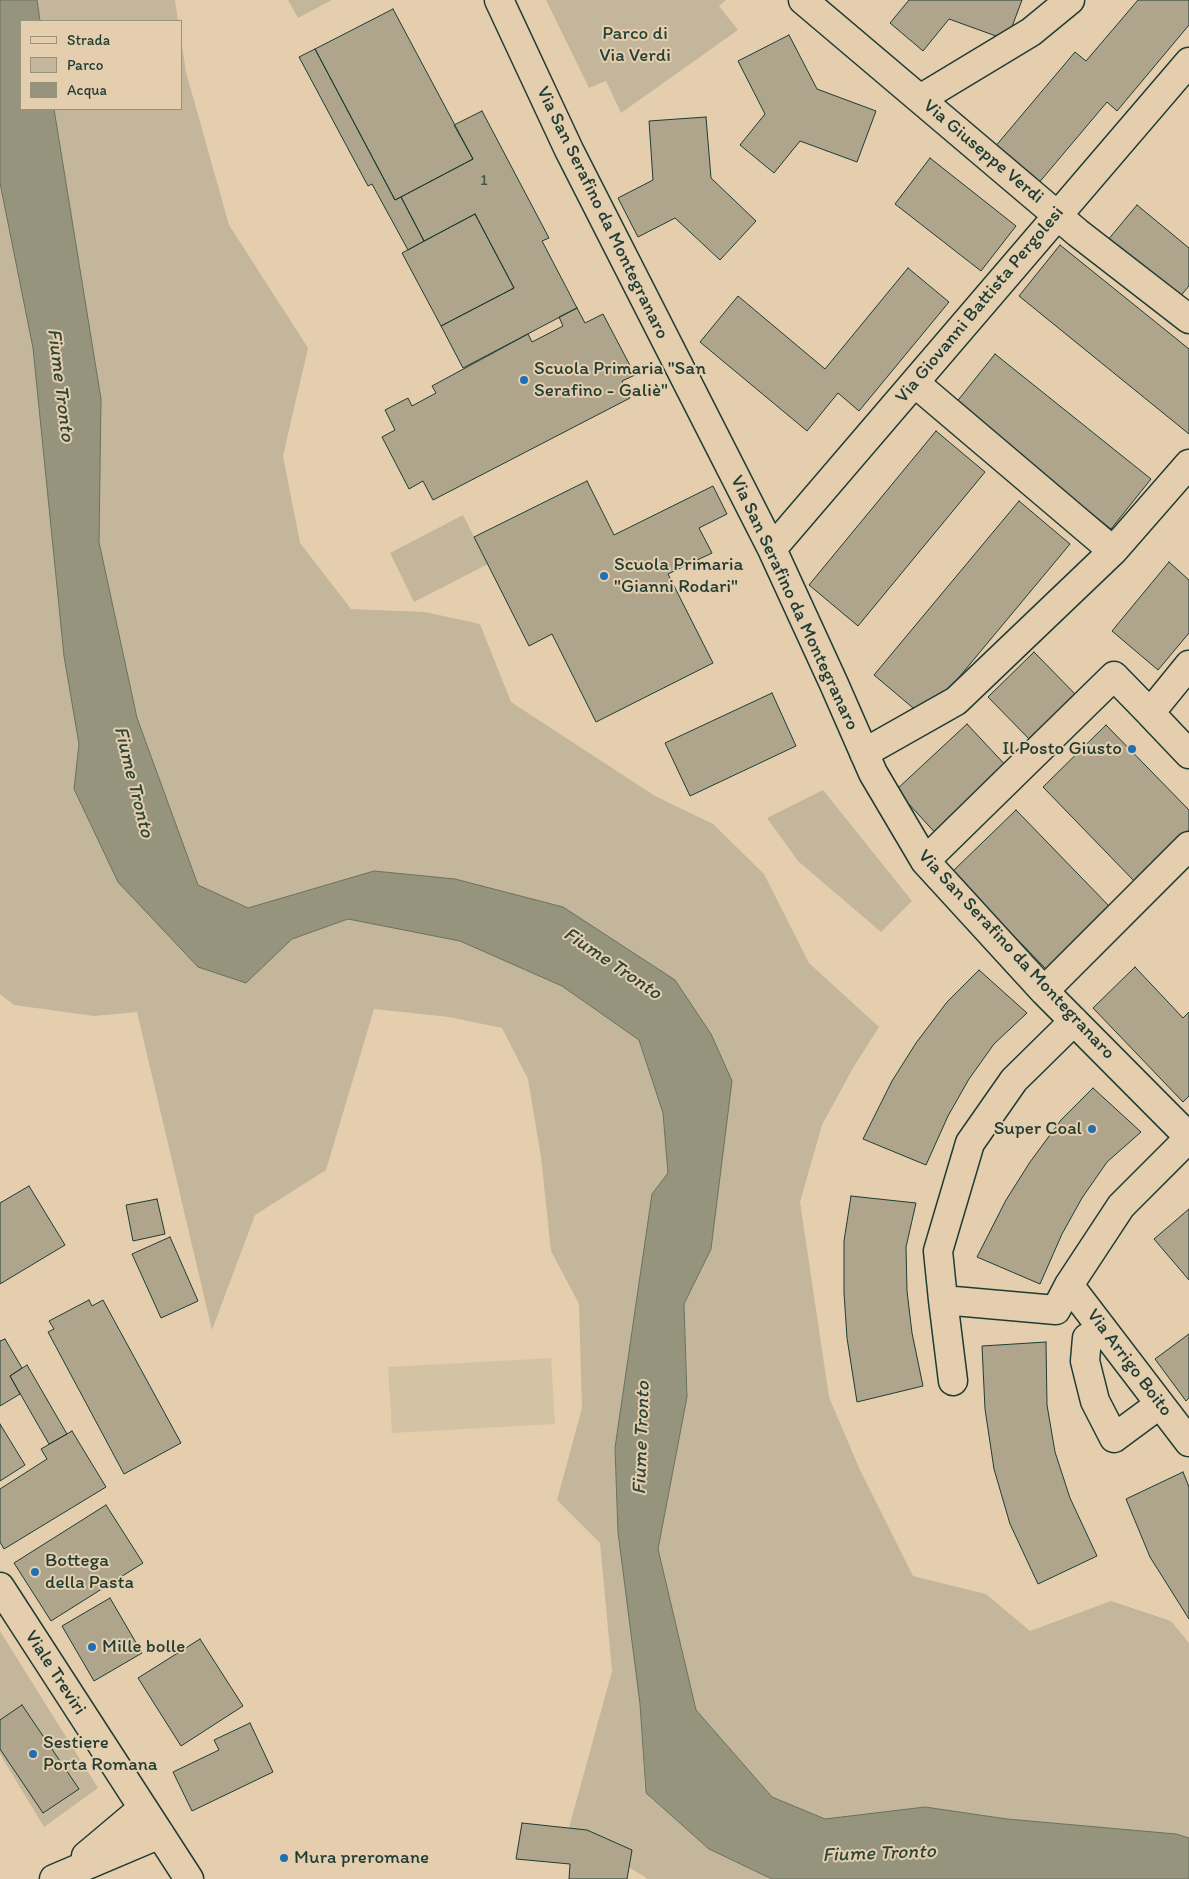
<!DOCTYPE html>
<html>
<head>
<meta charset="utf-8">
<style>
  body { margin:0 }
  #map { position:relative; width:1189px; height:1879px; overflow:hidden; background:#e5ceae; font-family:Itim,sans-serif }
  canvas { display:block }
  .legend { position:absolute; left:20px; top:20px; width:162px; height:90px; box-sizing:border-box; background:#e5ceae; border:1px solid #96947d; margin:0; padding:6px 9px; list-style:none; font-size:15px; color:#1f3d34 }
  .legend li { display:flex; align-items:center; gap:10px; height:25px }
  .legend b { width:25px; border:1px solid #96947d }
</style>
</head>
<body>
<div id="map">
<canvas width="1189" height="1879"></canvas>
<ul class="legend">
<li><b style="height:6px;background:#e5ceae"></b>Strada</li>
<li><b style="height:14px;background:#c4b69a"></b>Parco</li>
<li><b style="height:14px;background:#97947d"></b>Acqua</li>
</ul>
</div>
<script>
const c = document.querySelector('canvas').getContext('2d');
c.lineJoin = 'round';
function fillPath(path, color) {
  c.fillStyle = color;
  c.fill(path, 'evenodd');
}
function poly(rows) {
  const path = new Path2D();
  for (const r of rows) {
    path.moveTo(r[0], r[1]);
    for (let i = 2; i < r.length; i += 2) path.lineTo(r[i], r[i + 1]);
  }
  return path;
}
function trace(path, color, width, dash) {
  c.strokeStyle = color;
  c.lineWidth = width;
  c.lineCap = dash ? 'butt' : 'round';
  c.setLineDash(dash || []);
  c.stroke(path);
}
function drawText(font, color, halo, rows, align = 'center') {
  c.font = font + ' Itim,sans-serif';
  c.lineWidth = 4;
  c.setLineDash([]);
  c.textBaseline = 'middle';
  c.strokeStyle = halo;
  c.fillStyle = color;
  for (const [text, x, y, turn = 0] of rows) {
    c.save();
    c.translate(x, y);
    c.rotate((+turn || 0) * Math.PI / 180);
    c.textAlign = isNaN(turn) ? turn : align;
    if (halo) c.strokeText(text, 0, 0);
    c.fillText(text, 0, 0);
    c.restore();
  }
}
fillPath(poly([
  [551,1358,555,1424,392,1433,388,1367]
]), '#d4c2a4');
fillPath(poly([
  [37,0,175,0,178,21,40,21],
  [288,0,332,0,298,18],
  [546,0,726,0,719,6,738,30,621,113,606,81,589,88],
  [181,39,186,72,229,225,308,348,283,456,300,543,351,609,425,612,480,624,511,702,655,796,713,824,764,874,809,963,879,1027,853,1068,822,1125,800,1202,829,1397,860,1470,913,1576,986,1594,1030,1631,1111,1601,1171,1621,1189,1643,1189,1838,1176,1834,1007,1819,925,1807,825,1820,772,1797,696,1710,658,1549,687,1397,684,1304,711,1249,732,1081,563,907,455,879,374,871,248,908,198,885,137,718,99,542,101,399,54,109,181,109],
  [0,183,33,348,64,656,79,744,74,789,198,967,246,983,292,939,348,919,460,941,562,986,639,1040,663,1113,668,1173,652,1194,615,1448,618,1532,640,1704,645,1793,709,1849,772,1879,648,1879,614,1858,567,1835,612,1671,600,1543,557,1500,582,1408,579,1304,551,1251,541,1157,528,1079,502,1028,449,1017,374,1009,326,1170,255,1215,212,1330,137,1012,94,1016,14,1005,0,994],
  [463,515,488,564,414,602,390,553],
  [823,790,912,901,881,932,798,861,767,818],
  [0,1631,98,1788,44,1827,0,1754]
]), '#c4b69a');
const water = poly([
  [0,0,37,0,40,21,21,21,21,109,54,109,101,399,99,542,137,718,198,885,248,908,374,871,455,879,563,907,675,980,711,1034,732,1081,711,1249,684,1304,687,1397,658,1549,696,1710,772,1797,825,1819,925,1807,1007,1819,1176,1834,1189,1838,1189,1879,772,1879,709,1849,646,1793,640,1704,618,1532,615,1448,652,1194,668,1173,663,1113,639,1040,562,986,460,941,348,919,292,939,246,983,198,967,118,882,74,789,79,744,64,656,33,348,0,183,0,0]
]);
fillPath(water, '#97947d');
trace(water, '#677160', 1);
const building = poly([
  [909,0,1022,0,1007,40,949,19,923,51,890,23,909,0],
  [1138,0,1189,0,1189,25,1117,111,1107,102,1037,185,994,148,1075,52,1086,61,1138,0],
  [393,9,473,159,395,200,315,49,393,9],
  [789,35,817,89,876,111,857,162,800,141,774,173,740,145,765,114,738,61,789,35],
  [315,49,395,200,401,197,424,241,408,250,372,184,368,186,299,57,315,49],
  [482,111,549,238,542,241,577,308,463,368,441,326,514,288,475,214,424,241,401,197,473,159,454,125,482,111],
  [706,117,711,178,756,221,720,260,675,218,638,237,618,198,653,180,649,121,706,117],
  [930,158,1016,226,981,271,895,204,930,158],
  [1137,205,1189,248,1189,286,1177,300,1107,241,1137,205],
  [475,214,514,288,441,326,402,253,475,214],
  [1060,245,1189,349,1189,434,1019,296,1060,245],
  [908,268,949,302,859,411,838,393,807,431,700,342,738,296,825,369,908,268],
  [577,308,585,323,603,314,635,375,622,381,630,398,433,500,423,481,409,489,382,437,395,430,385,410,408,398,412,406,436,393,432,386,528,334,532,342,563,326,559,317,577,308],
  [995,354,1151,479,1111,529,955,404,995,354],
  [936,431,985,472,858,626,809,585,936,431],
  [587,481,614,535,713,486,727,514,699,528,712,553,668,574,713,663,596,722,552,634,529,646,474,537,587,481],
  [1019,501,1070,544,925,718,874,675,1019,501],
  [1169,562,1189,580,1189,633,1158,670,1112,631,1169,562],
  [1034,652,1079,698,1033,743,988,697,1034,652],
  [772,693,796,746,690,796,665,743,772,693],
  [967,724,1010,770,939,837,896,790,967,724],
  [1106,725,1189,810,1189,832,1136,883,1043,787,1106,725],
  [1016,810,1110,907,1046,969,952,872,1016,810],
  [1135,967,1183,1018,1189,1012,1189,1096,1183,1102,1093,1008,1135,967],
  [979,970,1027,1013,994,1044,969,1079,948,1116,926,1165,863,1139,892,1081,916,1043,947,1002,979,970],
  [1093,1088,1141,1132,1107,1162,1082,1198,1062,1234,1040,1284,977,1257,1006,1200,1030,1162,1061,1120,1093,1088],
  [29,1186,65,1245,0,1284,0,1203,29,1186],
  [851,1196,916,1203,906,1247,907,1291,912,1333,923,1386,857,1402,847,1338,844,1293,844,1241,851,1196],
  [157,1199,165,1234,133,1241,126,1205,157,1199],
  [1189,1209,1189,1280,1154,1239,1189,1209],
  [170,1237,198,1301,161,1318,132,1254,170,1237],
  [89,1300,92,1306,103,1300,181,1443,124,1474,48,1332,54,1329,49,1321,89,1300],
  [1189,1334,1189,1398,1186,1401,1155,1359,1189,1334],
  [5,1339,22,1368,10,1376,20,1394,0,1406,0,1341,5,1339],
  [1046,1342,1047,1405,1055,1452,1070,1498,1097,1556,1038,1584,1010,1524,994,1469,985,1409,982,1346,1046,1342],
  [27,1365,67,1434,49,1444,10,1376,27,1365],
  [0,1424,25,1465,0,1481,0,1424],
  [72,1431,106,1487,4,1549,0,1542,0,1489,47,1459,41,1449,72,1431],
  [1183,1472,1189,1487,1189,1619,1150,1557,1126,1499,1183,1472],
  [106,1505,143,1563,51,1621,14,1563,106,1505],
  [110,1598,142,1653,94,1681,62,1626,110,1598],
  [200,1639,243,1706,181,1746,138,1678,200,1639],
  [22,1705,79,1789,43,1813,0,1749,0,1720,22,1705],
  [250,1723,273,1772,192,1811,173,1772,219,1750,214,1740,250,1723],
  [522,1823,587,1830,632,1850,627,1879,569,1879,570,1864,516,1859,522,1823]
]);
fillPath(building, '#aea58c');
trace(building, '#1f3d34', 1);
const minor = poly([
  [499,0,569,150,772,549,834,684,873,773,925,861,1044,991,1189,1137],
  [803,0,1078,233,1189,319],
  [920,99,1031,32,1070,0],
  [915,383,1113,551],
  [772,549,1189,62],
  [1189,665,1150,713,1189,754],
  [864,753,956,701,1113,551,1189,464],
  [925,861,1114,676,1150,713],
  [1044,991,1189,846],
  [1074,1021,1014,1080,970,1143,938,1251,943,1300,1056,1310,1069,1285,1121,1206,1189,1138],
  [1069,1285,1189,1442],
  [943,1300,953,1381],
  [1087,1338,1085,1361,1095,1401,1114,1438,1160,1404],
  [0,1587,189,1879],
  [86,1856,143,1808],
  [54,1879,160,1834]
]);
trace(minor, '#1f3d34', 31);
trace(minor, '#e5ceae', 28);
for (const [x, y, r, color] of [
  [524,380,5,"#1f6fb2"],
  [604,576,5,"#1f6fb2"],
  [1132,749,5,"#1f6fb2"],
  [1092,1129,5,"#1f6fb2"],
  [35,1572,5,"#1f6fb2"],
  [92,1647,5,"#1f6fb2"],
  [33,1754,5,"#1f6fb2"],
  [284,1858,5,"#1f6fb2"]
]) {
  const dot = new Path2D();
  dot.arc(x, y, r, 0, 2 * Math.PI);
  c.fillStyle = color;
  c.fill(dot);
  trace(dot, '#e5ceae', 2);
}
drawText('16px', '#43574a', null, [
  ["1",484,181]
]);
drawText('19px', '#274339', '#e5ceae', [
  ["Parco di",635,34],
  ["Via Verdi",635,56]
]);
drawText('19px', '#1f3d34', '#e5ceae', [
  ["Via Giuseppe Verdi",983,152,40],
  ["Via San Serafino da Montegranaro",602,213,64],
  ["Via Giovanni Battista Pergolesi",980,305,-50],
  ["Via San Serafino da Montegranaro",794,603,65],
  ["Via San Serafino da Montegranaro",1016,955,47],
  ["Via Arrigo Boito",1129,1363,53],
  ["Viale Treviri",55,1673,57]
]);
drawText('19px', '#1f3d34', '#e5ceae', [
  ["Scuola Primaria \"San",534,369],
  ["Serafino - Galiè\"",534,391],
  ["Scuola Primaria",614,565],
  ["\"Gianni Rodari\"",614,587],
  ["Il Posto Giusto",1122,749,"right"],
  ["Super Coal",1082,1129,"right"],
  ["Bottega",45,1561],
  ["della Pasta",45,1583],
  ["Mille bolle",102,1647],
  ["Sestiere",43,1743],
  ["Porta Romana",43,1765],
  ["Mura preromane",294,1858]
], 'left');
drawText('italic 20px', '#2b463b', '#e5ceae', [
  ["Fiume Tronto",60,385,83],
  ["Fiume Tronto",133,782,76],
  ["Fiume Tronto",612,964,34],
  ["Fiume Tronto",642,1438,-88],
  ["Fiume Tronto",879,1854,-2]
]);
</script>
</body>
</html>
